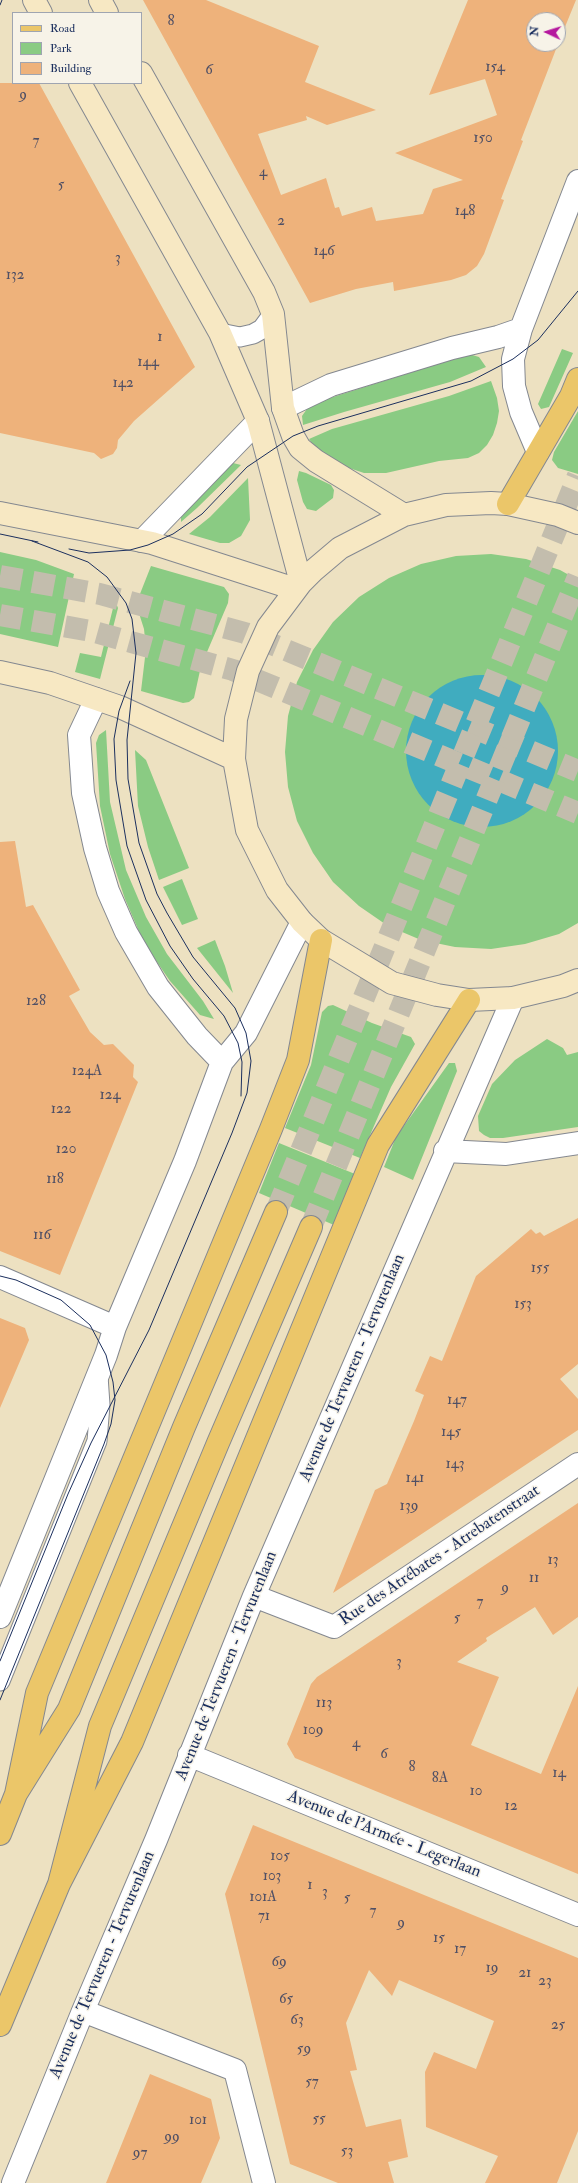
<!DOCTYPE html>
<html>
<head>
<meta charset="utf-8">
<style>
  body { margin:0 }
  #map { position:relative; width:578px; height:2183px; overflow:hidden; background:#ede1c1; font-family:"IM FELL Double Pica",serif }
  canvas { display:block }
  .legend { position:absolute; left:12px; top:12px; width:130px; height:72px; box-sizing:border-box; background:#f7f3e8; border:1px solid #9fa5b1; margin:0; padding:5px 7px; list-style:none; font-size:12px; color:#1b2f5e }
  .legend li { display:flex; align-items:center; gap:8px; height:20px }
  .legend b { width:20px; border:1px solid #9fa5b1 }
  .north { position:absolute; left:526px; top:12px; width:40px; height:40px; box-sizing:border-box; background:#f7f3e8; border:1px solid #9fa5b1; border-radius:50%; rotate:274deg; font-size:11px; font-weight:700; line-height:16px; text-align:center; color:#1b2f5e }
  .north::after { content:''; display:block; margin:auto; width:14px; height:18px; background:#b5179e; clip-path:polygon(50% 0,100% 100%,50% 72%,0 100%) }
</style>
</head>
<body>
<div id="map">
<canvas width="578" height="2183"></canvas>
<ul class="legend">
<li><b style="height:5px;background:#ebc669"></b>Road</li>
<li><b style="height:11px;background:#8acb83"></b>Park</li>
<li><b style="height:11px;background:#eeb27b"></b>Building</li>
</ul>
<div class="north">N</div>
</div>
<script>
const c = document.querySelector('canvas').getContext('2d');
c.lineJoin = 'round';
function fillPath(path, color) {
  c.fillStyle = color;
  c.fill(path, 'evenodd');
}
function poly(rows) {
  const path = new Path2D();
  for (const r of rows) {
    if (r.length === 3) {
      path.moveTo(r[0] + r[2], r[1]);
      path.arc(r[0], r[1], r[2], 0, 2 * Math.PI);
      continue;
    }
    path.moveTo(r[0], r[1]);
    for (let i = 2; i < r.length; i += 2) path.lineTo(r[i], r[i + 1]);
  }
  return path;
}
function trace(path, color, width, dash) {
  c.strokeStyle = color;
  c.lineWidth = width;
  c.lineCap = dash ? 'butt' : 'round';
  c.setLineDash(dash || []);
  c.stroke(path);
}
function drawText(font, color, halo, rows, align = 'center') {
  c.font = font + ' "IM FELL Double Pica",serif';
  c.lineWidth = 3;
  c.setLineDash([]);
  c.textBaseline = 'middle';
  c.strokeStyle = halo;
  c.fillStyle = color;
  for (const [text, x, y, turn = 0] of rows) {
    c.save();
    c.translate(x, y);
    c.rotate((+turn || 0) * Math.PI / 180);
    c.textAlign = isNaN(turn) ? turn : align;
    if (halo) c.strokeText(text, 0, 0);
    c.fillText(text, 0, 0);
    c.restore();
  }
}
fillPath(poly([
  [562,349,573,353,549,407,541,409,538,404],
  [469,354,479,357,486,367,450,382,344,412,303,425,302,416,309,406,314,403],
  [491,381,497,398,499,411,497,423,493,435,487,445,479,453,468,458,439,461,386,473,364,473,340,465,317,450,309,439,332,429,449,396],
  [578,411,578,474,558,468,552,460,554,452],
  [233,463,241,465,197,508,181,522,181,516,228,464],
  [299,471,306,473,331,485,334,490,333,498,316,511,307,509,303,502,297,480],
  [248,478,250,520,241,536,229,543,220,543,189,534,210,517],
  [0,552,36,560,74,574,58,647,0,634],
  [491,554,526,559,560,570,578,580,578,923,559,934,525,944,491,949,455,947,421,940,388,926,359,906,333,882,313,853,297,821,288,787,285,752,288,716,297,682,313,650,333,622,359,597,389,578,421,564,456,556],
  [151,566,224,587,229,594,228,603,201,666,194,698,189,702,183,703,141,691,146,649,144,629,136,604],
  [116,603,118,608,100,679,75,672,80,653,101,657,114,604],
  [106,730,110,802,126,870,146,917,167,954,203,1001,214,1019,200,1015,170,981,144,943,125,899,110,854,100,806,96,743,99,735],
  [135,750,146,760,189,868,159,880,148,847,138,806],
  [182,879,198,919,182,925,163,887],
  [215,940,225,966,233,993,197,948],
  [333,1005,372,1023,411,1037,415,1044,391,1087,360,1158,285,1128,311,1065,322,1012,328,1006],
  [547,1039,563,1048,567,1055,578,1052,578,1127,503,1138,490,1138,484,1135,479,1131,478,1116,492,1084,515,1060],
  [449,1063,455,1063,457,1071,413,1180,384,1167,396,1137],
  [279,1143,355,1174,334,1225,259,1193]
]), '#8acb83');
fillPath(poly([
  [482,751,76]
]), '#40acbf');
fillPath(poly([
  [143,0,206,0,319,46,305,82,376,110,327,125,306,116,307,120,258,134,281,195,326,178,335,208,339,207,342,216,372,207,376,221,423,214,433,189,463,180,395,153,497,115,485,79,429,95,468,0,576,0,558,44,558,20,534,20,534,44,558,44,521,140,523,141,501,199,504,200,484,254,477,266,466,275,451,280,394,291,393,282,356,289,310,303],
  [0,83,39,83,195,367,134,421,118,440,117,448,113,454,101,459,94,453,0,433],
  [15,841,26,907,33,905,80,990,69,996,90,1032,104,1045,113,1044,134,1065,133,1077,138,1082,60,1275,0,1251,0,842],
  [578,1218,578,1364,560,1379,578,1399,578,1430,333,1593,375,1490,387,1484,414,1421,424,1395,415,1391,430,1356,442,1361,476,1276,531,1229,536,1234,540,1232,544,1236],
  [0,1318,25,1328,29,1340,0,1408],
  [578,1503,578,1617,553,1635,535,1607,486,1638,487,1641,457,1662,499,1677,471,1745,541,1774,578,1686,578,1874,295,1758,287,1744,311,1684,317,1677],
  [253,1825,578,1958,578,2131,557,2183,485,2183,498,2156,426,2127,425,2072,434,2052,476,2069,494,2021,399,1980,392,1996,369,1970,346,2023,357,2070,350,2071,366,2127,401,2119,408,2157,388,2162,394,2183,338,2183,290,2164,225,1894],
  [150,2074,211,2099,220,2138,201,2183,106,2183]
]), '#eeb27b');
trace(poly([
  [0,576,100,594,245,633,578,771],
  [0,615,91,631,233,670,578,813]
]), '#c3bdad', 22, [22, 11]);
trace(poly([
  [276,1212,578,476],
  [311,1227,578,577]
]), '#c3bdad', 22, [22, 11]);
const lane = poly([
  [220,333,240,337,253,334,262,329,273,314],
  [0,1681,97,1441,100,1405,98,1376]
]);
const street = poly([
  [283,408,331,385,452,348,498,337,521,329],
  [538,452,521,412,514,386,513,359,521,329,578,181],
  [142,541,258,421],
  [96,699,79,735,83,793,95,848,108,891,126,932,158,987,197,1036,222,1062],
  [445,1151,506,1154,578,1143],
  [0,1277,115,1327],
  [254,1596,334,1627,578,1464],
  [0,1617,106,1355,115,1327,185,1161,222,1062,246,1033,302,922],
  [189,1755,578,1915],
  [83,2011,235,2070,264,2183],
  [13,2183,83,2011,156,1840,254,1596,513,998]
]);
const secondary = poly([
  [34,0,41,13],
  [100,0,107,13],
  [141,73,264,292,273,314,283,408,293,436,300,448,316,461,404,515],
  [80,83,220,333,258,421,301,583],
  [0,513,152,543,295,589],
  [578,523,558,515,508,504,491,503,446,505,404,515,340,548,314,570,301,583,268,627,248,671,236,719,234,759,247,830,277,890,302,922,321,940,392,983,437,995,469,1000,513,998,563,986,578,980],
  [0,672,50,683,120,707,234,759]
]);
const primary = poly([
  [508,504,571,396,578,379]
]);
const highway = poly([
  [16,1794,37,1693,271,1129,298,1060,321,940],
  [0,1834,16,1794,69,1709,184,1427,276,1212],
  [59,1884,132,1742,378,1145,469,1000],
  [0,2025,59,1884,100,1726,218,1443,311,1227]
]);
trace(lane, '#848890', 21);
trace(street, '#848890', 24);
trace(secondary, '#848890', 24);
trace(primary, '#848890', 24);
trace(highway, '#848890', 24);
trace(lane, '#fff', 19);
trace(street, '#fff', 22);
trace(secondary, '#f7e8c3', 22);
trace(primary, '#ebc669', 22);
trace(highway, '#ebc669', 22);
trace(poly([
  [0,5,2,0],
  [0,534,38,542],
  [69,549,89,553,130,550,148,545,173,534,202,514,247,467,293,436,318,426,471,381,513,359,538,340,578,291],
  [130,681,119,711,114,739,116,780,127,846,146,900,170,946,193,979,224,1016,238,1043,242,1062,241,1096],
  [0,1276,16,1280,61,1300,90,1325,106,1355,113,1382,115,1400,111,1424,104,1444,0,1700],
  [0,1661,68,1494,91,1443,149,1330,232,1133,247,1093,251,1061,246,1033,235,1008,193,957,167,913,157,894,139,843,128,779,127,740,136,653,132,619,126,603,107,577,88,562,32,541]
]), '#1b2f5e', 1);
drawText('15px', '#505065', null, [
  ["8",171,22],
  ["154",495,68],
  ["6",209,71],
  ["9",23,96],
  ["150",483,139],
  ["7",36,142],
  ["4",263,173],
  ["5",61,186],
  ["148",465,212],
  ["2",281,222],
  ["146",324,252],
  ["3",118,259],
  ["132",15,276],
  ["1",160,338],
  ["144",148,363],
  ["142",123,384],
  ["128",36,1002],
  ["124A",87,1072],
  ["124",110,1096],
  ["122",61,1110],
  ["120",66,1150],
  ["118",55,1180],
  ["116",42,1236],
  ["155",540,1269],
  ["153",523,1305],
  ["147",457,1401],
  ["145",451,1433],
  ["143",455,1465],
  ["141",415,1479],
  ["139",409,1507],
  ["13",553,1561],
  ["11",534,1579],
  ["9",505,1589],
  ["7",480,1603],
  ["5",457,1619],
  ["3",399,1663],
  ["113",324,1704],
  ["109",313,1731],
  ["4",356,1744],
  ["6",384,1755],
  ["8",412,1768],
  ["14",559,1774],
  ["8A",440,1779],
  ["10",476,1792],
  ["12",511,1807],
  ["105",280,1857],
  ["103",272,1877],
  ["1",310,1886],
  ["3",325,1893],
  ["101A",263,1898],
  ["5",347,1899],
  ["7",373,1912],
  ["71",264,1917],
  ["9",401,1924],
  ["15",439,1939],
  ["17",460,1950],
  ["69",279,1963],
  ["19",492,1969],
  ["21",525,1974],
  ["23",545,1982],
  ["65",286,2000],
  ["63",297,2021],
  ["25",558,2026],
  ["59",304,2050],
  ["57",312,2083],
  ["55",319,2120],
  ["101",198,2121],
  ["99",172,2138],
  ["53",347,2152],
  ["97",140,2154]
]);
drawText('17px', '#1b2f5e', '#f7f3e8', [
  ["Avenue de Tervueren - Tervurenlaan",353,1368,-67],
  ["Rue des Atrébates - Atrebatenstraat",440,1556,-34],
  ["Avenue de Tervueren - Tervurenlaan",227,1666,-68],
  ["Avenue de l'Armée - Legerlaan",384,1835,22],
  ["Avenue de Tervueren - Tervurenlaan",103,1965,-67]
]);
</script>
</body>
</html>
